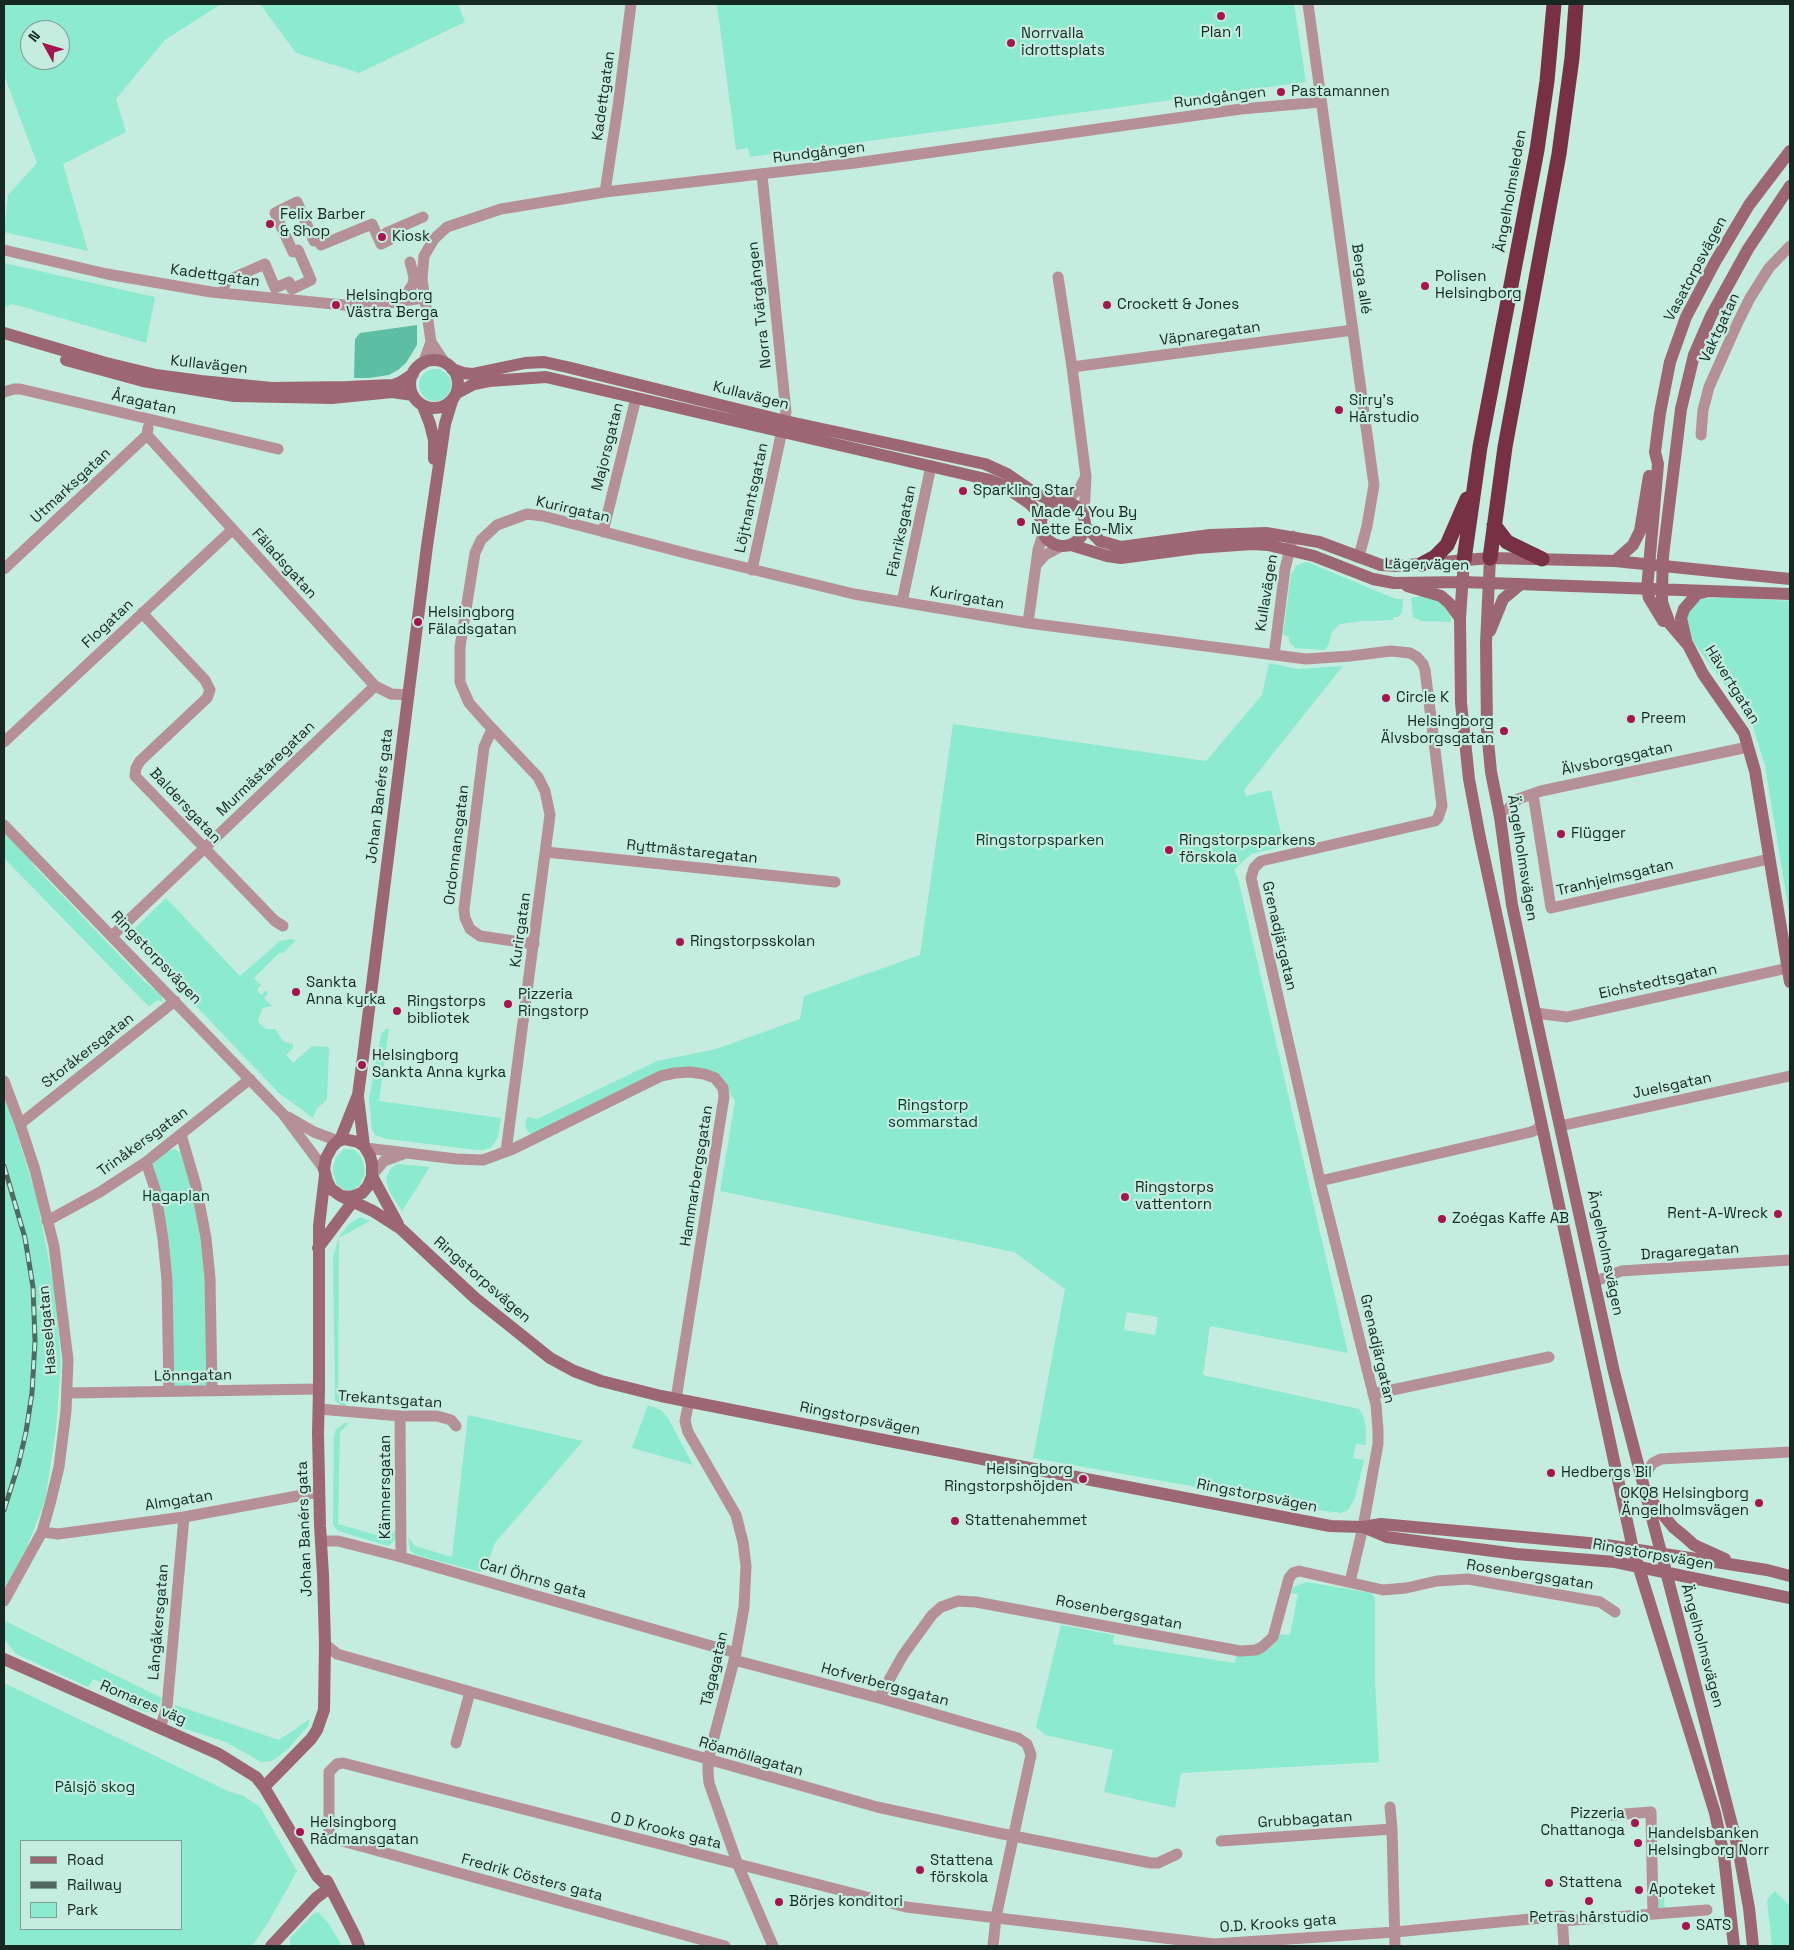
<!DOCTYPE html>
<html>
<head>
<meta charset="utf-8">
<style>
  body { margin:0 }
  #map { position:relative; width:1794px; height:1950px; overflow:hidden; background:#c4eddf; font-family:"Space Grotesk",sans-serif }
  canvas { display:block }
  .frame { position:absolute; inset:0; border:5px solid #172722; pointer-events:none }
  .legend { position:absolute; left:20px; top:1840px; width:162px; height:90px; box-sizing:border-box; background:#c4eddf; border:1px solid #7f9e93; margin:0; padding:6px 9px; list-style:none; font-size:15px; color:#172722 }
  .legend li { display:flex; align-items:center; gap:10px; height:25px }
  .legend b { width:25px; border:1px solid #7f9e93 }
  .north { position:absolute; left:20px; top:20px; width:50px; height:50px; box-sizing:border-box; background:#c4eddf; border:1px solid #7f9e93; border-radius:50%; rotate:309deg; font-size:14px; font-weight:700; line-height:20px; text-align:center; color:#172722 }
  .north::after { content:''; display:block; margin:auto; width:18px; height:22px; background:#a7144f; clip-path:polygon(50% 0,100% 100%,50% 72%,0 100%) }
</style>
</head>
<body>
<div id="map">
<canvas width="1794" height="1950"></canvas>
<div class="frame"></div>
<ul class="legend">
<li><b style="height:6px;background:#9c6773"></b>Road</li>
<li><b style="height:6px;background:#516961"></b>Railway</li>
<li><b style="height:14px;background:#8ceace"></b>Park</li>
</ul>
<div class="north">N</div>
</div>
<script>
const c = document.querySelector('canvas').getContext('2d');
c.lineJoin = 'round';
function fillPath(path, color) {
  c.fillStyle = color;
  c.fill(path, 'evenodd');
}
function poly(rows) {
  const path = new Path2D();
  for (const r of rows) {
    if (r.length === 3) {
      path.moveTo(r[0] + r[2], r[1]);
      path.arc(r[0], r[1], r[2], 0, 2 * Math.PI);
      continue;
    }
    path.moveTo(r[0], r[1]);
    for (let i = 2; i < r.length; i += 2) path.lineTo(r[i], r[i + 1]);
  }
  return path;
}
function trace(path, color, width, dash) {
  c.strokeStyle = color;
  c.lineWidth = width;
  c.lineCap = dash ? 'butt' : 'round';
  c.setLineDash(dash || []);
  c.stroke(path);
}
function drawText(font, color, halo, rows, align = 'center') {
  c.font = font + ' "Space Grotesk",sans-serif';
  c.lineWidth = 4.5;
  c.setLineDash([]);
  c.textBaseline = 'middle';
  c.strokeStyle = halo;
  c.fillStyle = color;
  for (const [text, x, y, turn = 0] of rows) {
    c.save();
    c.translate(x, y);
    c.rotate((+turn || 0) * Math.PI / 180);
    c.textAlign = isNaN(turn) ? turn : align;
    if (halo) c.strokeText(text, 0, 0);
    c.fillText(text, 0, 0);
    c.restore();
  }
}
fillPath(poly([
  [4,4,221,4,165,40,116,99,126,132,63,164,88,251,4,232,8,195,37,163,4,75],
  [30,30,60,30,60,60,30,60],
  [260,4,458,4,465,22,359,73,296,53],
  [717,4,1294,4,1306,82,750,157,748,148,736,150],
  [4,263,155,297,146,343,27,308,11,304,4,308],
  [435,385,16],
  [1307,562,1396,599,1403,599,1402,613,1398,617,1394,617,1393,620,1362,621,1340,624,1332,632,1328,646,1325,650,1295,648,1290,643,1288,636,1283,635,1291,574,1297,565],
  [1421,596,1439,600,1450,614,1451,622,1421,621,1413,617,1411,598],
  [1727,597,1790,601,1790,918,1765,766,1753,727,1745,712,1692,640,1686,628,1686,617,1691,607,1701,599],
  [1269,663,1298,669,1343,666,1244,790,1246,796,1271,790,1284,846,1251,854,1234,870,1238,878,1348,1353,1210,1326,1203,1375,1359,1409,1363,1415,1366,1428,1366,1445,1356,1444,1353,1458,1364,1460,1355,1498,1348,1510,1341,1513,1295,1507,1236,1494,1033,1458,1065,1289,1014,1252,720,1191,735,1101,724,1083,679,1070,536,1135,529,1133,525,1126,527,1117,537,1119,657,1061,716,1049,800,1019,804,996,920,955,953,724,1206,761,1262,695],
  [1127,1312,1158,1317,1155,1335,1124,1330],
  [4,833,28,856,34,866,144,981,160,994,164,1002,157,1000,149,1007,4,858],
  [166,898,240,976,280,941,291,939,296,940,282,954,280,952,254,978,261,985,257,990,261,995,266,990,268,993,264,998,272,1006,263,1008,258,1019,259,1023,266,1029,275,1029,284,1042,293,1044,293,1048,286,1055,293,1063,312,1046,329,1047,327,1100,317,1108,313,1118,279,1093,130,937,131,932],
  [386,1029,389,1029,379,1101,501,1118,498,1137,492,1147,484,1150,477,1150,387,1139,375,1135,372,1130,369,1099,381,1034],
  [4,1093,36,1195,55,1292,61,1362,56,1429,45,1501,27,1547,4,1589],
  [175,1149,183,1154,192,1185,207,1276,208,1380,206,1388,178,1389,173,1384,150,1167,167,1151],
  [344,1149,354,1150,359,1154,362,1158,365,1170,364,1176,359,1186,350,1191,341,1188,337,1185,333,1173,333,1167,336,1157],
  [397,1164,430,1167,402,1211,389,1191,386,1178,391,1168],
  [358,1218,363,1218,370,1221,339,1238,338,1394,349,1409,339,1404,335,1401,335,1395,333,1257,339,1237,349,1224],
  [648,1405,661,1410,668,1418,693,1465,632,1448],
  [468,1415,583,1441,495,1543,485,1570,480,1572,416,1555,410,1550,408,1537,415,1546,452,1557],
  [345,1423,349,1423,340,1432,338,1524,387,1538,396,1530,395,1540,388,1546,338,1531,333,1525,334,1435,336,1429],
  [1307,1582,1371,1593,1375,1597,1375,1680,1379,1762,1181,1773,1175,1808,1104,1792,1113,1750,1045,1735,1036,1727,1061,1625,1114,1635,1113,1644,1235,1663,1236,1655,1249,1656,1259,1654,1267,1650,1275,1643,1280,1634,1290,1635,1298,1594,1290,1593,1293,1587],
  [5,1621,162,1698,160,1704,150,1712,145,1712,127,1704,130,1695,93,1679,88,1687,16,1654,4,1639],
  [4,1683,228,1791,244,1796,260,1807,297,1871,268,1923,252,1946,4,1946],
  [21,1841,181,1841,181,1929,21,1929],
  [175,1705,279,1740,310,1719,308,1726,286,1751,272,1761,261,1762,226,1742,182,1728,176,1723,174,1716],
  [1660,1884,1663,1887,1665,1910,1658,1911,1656,1885],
  [1775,1891,1790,1906,1790,1946,1772,1946,1767,1900],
  [318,1912,329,1924,342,1946,290,1946,290,1938,313,1914]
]), '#8ceace');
fillPath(poly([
  [417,325,417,345,406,363,398,370,389,375,369,378,354,378,355,339,360,333]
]), '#5cbfa4');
trace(poly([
  [1308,4,1374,485,1367,526,1361,549,1357,557],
  [605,192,618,106,631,4],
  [4,250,107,274,211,292,354,306,374,305,424,298],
  [1058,277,1072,367,1086,477,1084,515],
  [225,285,226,281,265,264,275,288,289,282,292,289,311,280,298,250,293,252,275,213,297,202,314,241,318,241,321,245,372,224,381,244,389,240,386,233,423,217],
  [408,292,413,284,414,277,410,262],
  [445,363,431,342,422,279,424,256,434,239,447,227,501,209,605,192,855,163,1241,109,1321,102],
  [423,364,431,342],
  [1072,367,1353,330],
  [4,392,14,389,20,389,278,449],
  [147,435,375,686,391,694,409,695],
  [1701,435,1703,410,1709,387,1738,322,1750,298,1769,268,1790,246],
  [1065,501,1080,488,1085,478],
  [603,532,636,398],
  [1037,564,1045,555,1062,546],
  [4,569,147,435,148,428],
  [752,570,786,412,762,175],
  [902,602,931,466],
  [142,613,205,680,210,690,207,698,140,761,136,768,135,776,275,921,283,926],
  [1028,623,1038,550,1043,534],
  [1274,655,1285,569,1293,536],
  [492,729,484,747,464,909,465,918,470,929,480,936,534,944],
  [4,742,232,530],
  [1533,794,1551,908,1769,859],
  [1500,817,1518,799,1541,791,1748,747],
  [4,825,283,1114,324,1169],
  [546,852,835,882],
  [112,936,375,686],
  [1535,1013,1567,1017,1788,968],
  [4,1081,20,1124,35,1170,54,1246,68,1360,66,1411,59,1467,50,1504,42,1532,4,1601],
  [288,1117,314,1132,338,1141],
  [20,1124,175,1001],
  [1560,1126,1790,1076],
  [181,1134,196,1186,206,1238,210,1278,212,1390],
  [366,1148,456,1159,483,1160,513,1149,661,1076,675,1073,690,1072,704,1074,715,1078,723,1088,724,1097,676,1399],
  [506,1152,550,815,545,791,538,777,486,722,469,703,460,682,460,647,475,553,481,540,497,525,527,514,543,516,689,554,854,594,1028,623,1306,659,1350,656,1391,651,1410,653,1417,657,1423,664,1425,670,1442,806,1438,818,1435,821,1261,861,1254,868,1251,878,1320,1181,1376,1405,1378,1430,1378,1444,1363,1527,1350,1582],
  [146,1162,155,1189,163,1239,167,1280,169,1391],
  [373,1174,384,1161,403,1154],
  [1320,1181,1531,1132,1538,1129,1541,1123],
  [47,1221,100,1192,146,1162,250,1079],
  [1594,1282,1621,1271,1790,1260],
  [67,1393,319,1389],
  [1373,1394,1549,1357],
  [689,1401,685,1421,688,1432,736,1515,743,1542,746,1566,744,1607,736,1653,708,1760,708,1772,709,1783,738,1865,773,1946],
  [319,1409,400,1416,437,1416,451,1420,456,1426],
  [400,1416,401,1557],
  [1642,1478,1653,1463,1661,1459,1790,1452],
  [42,1532,58,1534,184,1517,319,1492],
  [321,1541,338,1541,401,1557,736,1653],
  [325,1644,337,1654,877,1807,998,1833,1151,1863,1158,1863,1177,1854],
  [734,1660,879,1698,1018,1738,1027,1744,1031,1755,996,1917,993,1946],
  [879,1698,903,1655,932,1615,941,1607,958,1601,976,1602,1240,1651,1256,1650,1262,1647,1273,1637,1289,1578,1293,1573,1299,1571,1383,1590,1406,1588,1437,1581,1468,1579,1600,1602,1615,1612],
  [160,1728,167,1707,184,1517],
  [456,1743,470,1692],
  [1390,1807,1392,1829],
  [1612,1815,1651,1812,1653,1914],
  [1221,1841,1392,1829,1395,1946],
  [1562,1921,1707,1910],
  [725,1946,335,1839,329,1832,329,1772,337,1764,343,1763,906,1907,1214,1944,1395,1932,1562,1916,1564,1946]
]), '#b59097', 11);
trace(poly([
  [1790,186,1748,249,1711,316,1694,355,1681,409,1663,556,1662,590,1662,602,1670,624,1688,645,1703,674,1744,733,1755,771,1790,982],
  [4,333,106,363,156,375,201,381,272,388,347,387,393,385,401,382,413,374],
  [66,360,143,381,234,396,332,398,392,392,413,395],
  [434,384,24],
  [452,369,463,373,472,374,525,363,544,362,567,367,785,421,985,464,1007,474,1036,494,1056,502],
  [457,393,474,384,489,381,546,377,990,480,1004,486,1029,503,1037,511,1041,520],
  [423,406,430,424,434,440,434,459],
  [1063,524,22],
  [1085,526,1100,541,1121,547,1210,535,1266,533,1319,542,1381,565,1396,566,1490,558,1615,561,1790,579],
  [1071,545,1107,556,1121,558,1196,548,1252,544,1268,545,1314,556,1373,579,1394,583,1463,582,1790,594],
  [1490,558,1486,643,1487,730,1491,772,1500,817,1512,905,1535,1013,1614,1372,1738,1848,1749,1908,1753,1946],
  [1464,560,1460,618,1461,703,1469,779,1480,838,1633,1549,1715,1813,1724,1856,1734,1946],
  [1615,561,1633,545,1640,531,1649,476],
  [1407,586,1441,596,1449,603,1460,618],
  [1663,621,1649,598,1647,589,1658,464,1655,452,1660,413,1670,362,1686,317,1715,262,1749,205,1790,151],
  [1490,631,1503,599,1521,584],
  [1686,640,1681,618,1684,609,1697,594,1705,592],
  [358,1097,364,1146],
  [344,1139,358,1142,364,1146,370,1156,372,1164,372,1176,368,1186,362,1193,351,1197,341,1196,331,1189,327,1181,324,1169,326,1158,332,1147,338,1141,344,1139],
  [340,1140,358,1095,362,1065,427,546,445,424,452,401],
  [372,1176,398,1224],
  [341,1196,373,1211,401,1229,475,1298,550,1358,574,1371,601,1381,661,1396,889,1441,1330,1526,1363,1527,1381,1524,1600,1544,1767,1570,1790,1576],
  [318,1248,357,1196],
  [1650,1499,1673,1527,1684,1536,1694,1545,1725,1559],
  [1363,1527,1387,1537,1409,1540,1516,1554,1615,1562,1790,1598],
  [4,1659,219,1754,256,1777,264,1787,317,1876,329,1888],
  [264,1787,311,1739,317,1730,324,1710,325,1644,323,1575,320,1526,318,1433,319,1389,319,1226,325,1175],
  [327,1881,355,1936,359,1946],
  [271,1946,316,1898,329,1888]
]), '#9c6773', 12);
trace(poly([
  [1494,525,1507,542,1542,559],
  [1490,558,1505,447,1559,154,1572,58,1576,4],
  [1464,560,1480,447,1537,150,1547,81,1554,4],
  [1422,564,1435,557,1447,545,1467,499]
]), '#783044', 15);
const rail = poly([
  [4,1166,25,1238,33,1287,35,1341,32,1393,26,1432,18,1466,4,1510]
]);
trace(rail, '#516961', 5);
trace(rail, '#c4eddf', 3, [9]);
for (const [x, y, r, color] of [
  [1221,16,5,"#a7144f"],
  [1011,43,5,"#a7144f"],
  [1281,92,5,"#a7144f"],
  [270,224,5,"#a7144f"],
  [382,237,5,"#a7144f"],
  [1425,286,5,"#a7144f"],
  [336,305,5,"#a7144f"],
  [1107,305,5,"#a7144f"],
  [1339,410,5,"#a7144f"],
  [963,491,5,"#a7144f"],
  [1021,522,5,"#a7144f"],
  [418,622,5,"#a7144f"],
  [1386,698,5,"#a7144f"],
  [1631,719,5,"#a7144f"],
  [1504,731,5,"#a7144f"],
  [1561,834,5,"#a7144f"],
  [1169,850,5,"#a7144f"],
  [680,942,5,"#a7144f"],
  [296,992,5,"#a7144f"],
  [508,1004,5,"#a7144f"],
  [397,1011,5,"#a7144f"],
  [362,1065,5,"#a7144f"],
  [1125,1197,5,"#a7144f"],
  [1778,1214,5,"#a7144f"],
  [1442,1219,5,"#a7144f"],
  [1551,1473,5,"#a7144f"],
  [1083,1479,5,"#a7144f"],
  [1759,1503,5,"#a7144f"],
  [955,1521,5,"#a7144f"],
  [1635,1823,5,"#a7144f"],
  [300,1832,5,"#a7144f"],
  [1638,1843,5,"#a7144f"],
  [920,1870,5,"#a7144f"],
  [1549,1883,5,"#a7144f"],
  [1639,1890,5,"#a7144f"],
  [1589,1901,5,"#a7144f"],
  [779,1902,5,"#a7144f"],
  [1686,1926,5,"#a7144f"]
]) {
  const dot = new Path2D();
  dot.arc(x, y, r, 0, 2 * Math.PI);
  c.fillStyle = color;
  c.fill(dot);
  trace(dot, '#c4eddf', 2);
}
drawText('15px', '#172722', '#c4eddf', [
  ["Plan 1",1221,33,"center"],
  ["Norrvalla",1021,34],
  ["idrottsplats",1021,51],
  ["Pastamannen",1291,92],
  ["Felix Barber",280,215],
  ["& Shop",280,232],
  ["Kiosk",392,237],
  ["Polisen",1435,277],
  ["Helsingborg",1435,294],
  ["Helsingborg",346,296],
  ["Västra Berga",346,313],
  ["Crockett & Jones",1117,305],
  ["Sirry's",1349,401],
  ["Hårstudio",1349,418],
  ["Sparkling Star",973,491],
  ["Made 4 You By",1031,513],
  ["Nette Eco-Mix",1031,530],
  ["Helsingborg",428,613],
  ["Fäladsgatan",428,630],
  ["Circle K",1396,698],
  ["Preem",1641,719],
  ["Helsingborg",1494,722,"right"],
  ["Älvsborgsgatan",1494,739,"right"],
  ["Flügger",1571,834],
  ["Ringstorpsparkens",1179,841],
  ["förskola",1179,858],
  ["Ringstorpsskolan",690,942],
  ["Sankta",306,983],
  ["Anna kyrka",306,1000],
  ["Pizzeria",518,995],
  ["Ringstorp",518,1012],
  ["Ringstorps",407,1002],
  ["bibliotek",407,1019],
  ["Helsingborg",372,1056],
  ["Sankta Anna kyrka",372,1073],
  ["Ringstorps",1135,1188],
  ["vattentorn",1135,1205],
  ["Rent-A-Wreck",1768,1214,"right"],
  ["Zoégas Kaffe AB",1452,1219],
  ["Helsingborg",1073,1470,"right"],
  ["Ringstorpshöjden",1073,1487,"right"],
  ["Hedbergs Bil",1561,1473],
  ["OKQ8 Helsingborg",1749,1494,"right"],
  ["Ängelholmsvägen",1749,1511,"right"],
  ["Stattenahemmet",965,1521],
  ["Pizzeria",1625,1814,"right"],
  ["Chattanoga",1625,1831,"right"],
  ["Helsingborg",310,1823],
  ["Rådmansgatan",310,1840],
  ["Handelsbanken",1648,1834],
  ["Helsingborg Norr",1648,1851],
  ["Stattena",930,1861],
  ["förskola",930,1878],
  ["Stattena",1559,1883],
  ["Apoteket",1649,1890],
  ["Börjes konditori",789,1902],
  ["Petras hårstudio",1589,1918,"center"],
  ["SATS",1696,1926]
], 'left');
drawText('15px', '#172722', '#c4eddf', [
  ["Kadettgatan",604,96,-82],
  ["Rundgången",1220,98,-7],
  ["Rundgången",819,153,-7],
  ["Ängelholmsleden",1511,191,-80],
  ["Vasatorpsvägen",1696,269,-62],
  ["Kadettgatan",215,276,8],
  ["Berga allé",1361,279,82],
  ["Norra Tvärgången",760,305,-96],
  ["Vaktgatan",1720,328,-65],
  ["Väpnaregatan",1210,334,-8],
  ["Kullavägen",209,365,6],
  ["Kullavägen",751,396,14],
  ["Åragatan",144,403,13],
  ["Majorsgatan",608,447,-76],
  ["Utmarksgatan",71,486,-43],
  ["Löjtnantsgatan",752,498,-78],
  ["Kurirgatan",573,510,13],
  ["Fänriksgatan",902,531,-78],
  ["Fäladsgatan",284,564,48],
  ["Lägervägen",1427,565,1],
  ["Kullavägen",1267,593,-81],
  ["Kurirgatan",967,598,10],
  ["Flogatan",108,624,-43],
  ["Hävertgatan",1732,685,58],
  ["Älvsborgsgatan",1617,759,-12],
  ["Murmästaregatan",266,769,-44],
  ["Johan Banérs gata",380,796,-83],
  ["Baldersgatan",185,806,47],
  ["Ordonnansgatan",457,845,-83],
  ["Ryttmästaregatan",692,852,6],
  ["Ängelholmsvägen",1522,858,81],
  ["Tranhjelmsgatan",1615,878,-13],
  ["Kurirgatan",521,930,-82],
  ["Grenadjärgatan",1279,936,77],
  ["Ringstorpsvägen",156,958,46],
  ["Eichstedtsgatan",1658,982,-12],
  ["Storåkersgatan",88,1051,-38],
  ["Juelsgatan",1672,1086,-12],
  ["Trinåkersgatan",143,1142,-36],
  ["Hammarbergsgatan",697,1176,-81],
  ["Dragaregatan",1690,1252,-4],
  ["Ängelholmsvägen",1605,1253,78],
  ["Ringstorpsvägen",482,1280,41],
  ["Hasselgatan",48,1330,-95],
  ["Grenadjärgatan",1377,1349,77],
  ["Lönngatan",193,1376,-1],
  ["Trekantsgatan",390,1400,4],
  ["Ringstorpsvägen",860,1419,11],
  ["Kämnersgatan",386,1487,-90],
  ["Ringstorpsvägen",1257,1496,11],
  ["Almgatan",179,1501,-9],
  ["Johan Banérs gata",305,1529,-92],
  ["Ringstorpsvägen",1653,1555,10],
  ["Rosenbergsgatan",1530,1575,9],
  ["Carl Öhrns gata",533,1579,16],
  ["Rosenbergsgatan",1119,1613,11],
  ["Långåkersgatan",159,1622,-85],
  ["Ängelholmsvägen",1702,1646,75],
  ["Tågagatan",715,1669,-77],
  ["Hofverbergsgatan",885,1685,15],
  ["Romares väg",143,1703,23],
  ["Röamöllagatan",751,1757,16],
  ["Grubbagatan",1305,1820,-4],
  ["O D Krooks gata",666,1831,14],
  ["Fredrik Cösters gata",532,1878,15],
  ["O.D. Krooks gata",1278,1924,-4]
]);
drawText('15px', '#07362b', '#c4eddf', [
  ["Ringstorpsparken",1040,841],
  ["Ringstorp",933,1106],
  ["sommarstad",933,1123],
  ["Hagaplan",176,1197],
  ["Pålsjö skog",95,1788]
]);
</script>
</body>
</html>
